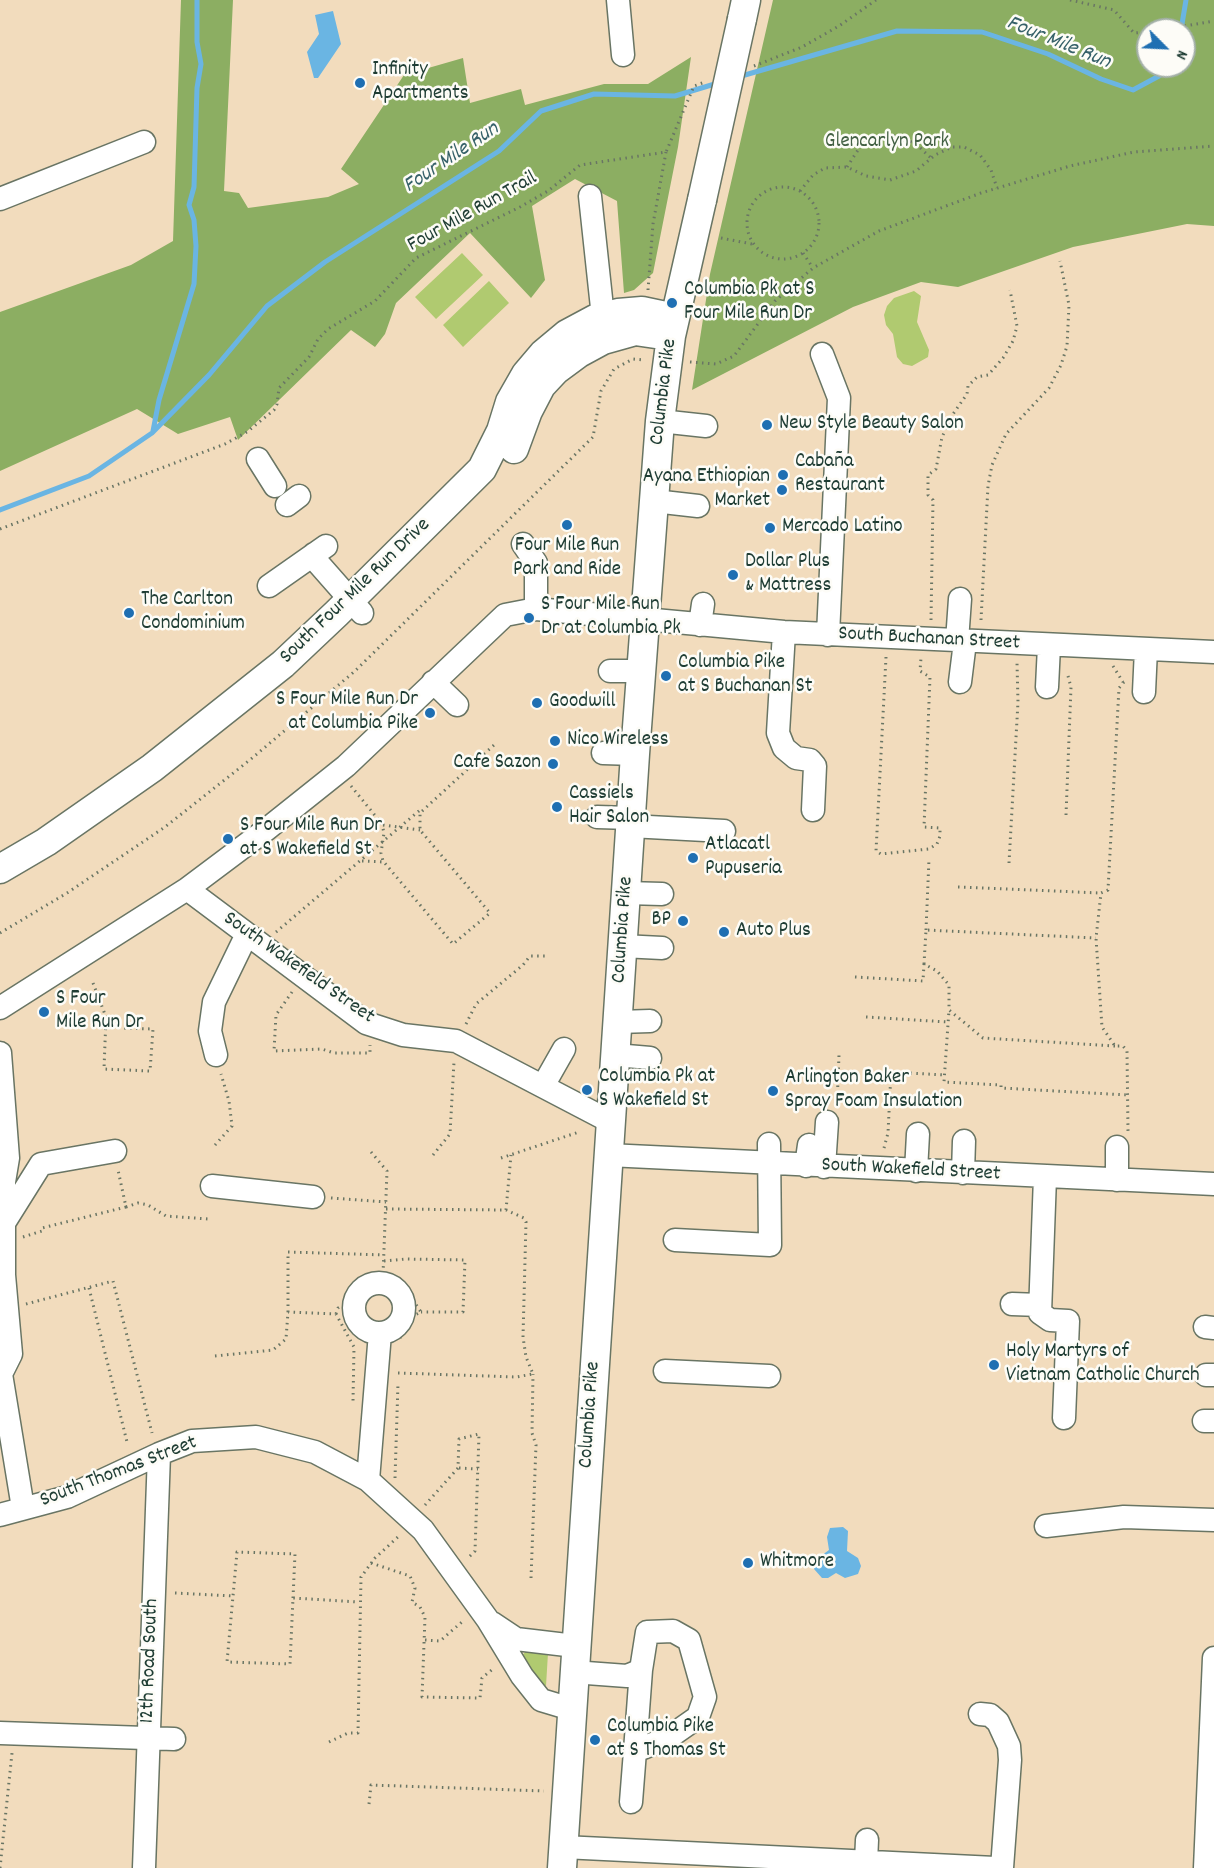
<!DOCTYPE html>
<html>
<head>
<meta charset="utf-8">
<style>
  body { margin:0 }
  #map { position:relative; width:1214px; height:1868px; overflow:hidden; background:#f2dcbd; font-family:Dekko,sans-serif }
  canvas { display:block }
  .north { position:absolute; left:1136px; top:18px; width:60px; height:60px; box-sizing:border-box; background:#fdfcf7; border:2px solid #a4b0a9; border-radius:50%; rotate:114deg; font-size:16px; font-weight:700; line-height:24px; text-align:center; color:#1f3d34 }
  .north::after { content:''; display:block; margin:auto; width:21px; height:27px; background:#1f6fb2; clip-path:polygon(50% 0,100% 100%,50% 72%,0 100%) }
</style>
</head>
<body>
<div id="map">
<canvas width="1214" height="1868"></canvas>
<div class="north">N</div>
</div>
<script>
const c = document.querySelector('canvas').getContext('2d');
c.lineJoin = 'round';
function fillPath(path, color) {
  c.fillStyle = color;
  c.fill(path, 'evenodd');
}
function poly(rows) {
  const path = new Path2D();
  for (const r of rows) {
    if (r.length === 3) {
      path.moveTo(r[0] + r[2], r[1]);
      path.arc(r[0], r[1], r[2], 0, 2 * Math.PI);
      continue;
    }
    path.moveTo(r[0], r[1]);
    for (let i = 2; i < r.length; i += 2) path.lineTo(r[i], r[i + 1]);
  }
  return path;
}
function trace(path, color, width, dash) {
  c.strokeStyle = color;
  c.lineWidth = width;
  c.lineCap = dash ? 'butt' : 'round';
  c.setLineDash(dash || []);
  c.stroke(path);
}
function drawText(font, color, halo, rows, align = 'center') {
  c.font = font + ' Dekko,sans-serif';
  c.lineWidth = 5;
  c.setLineDash([]);
  c.textBaseline = 'middle';
  c.strokeStyle = halo;
  c.fillStyle = color;
  for (const [text, x, y, turn = 0] of rows) {
    c.save();
    c.translate(x, y);
    c.rotate((+turn || 0) * Math.PI / 180);
    c.textAlign = isNaN(turn) ? turn : align;
    if (halo) c.strokeText(text, 0, 0);
    c.fillText(text, 0, 0);
    c.restore();
  }
}
fillPath(poly([
  [462,253,483,275,436,319,415,297],
  [489,281,509,303,463,347,443,325],
  [914,291,921,296,917,322,929,350,928,357,912,366,903,364,897,357,893,334,886,325,884,315,887,306,894,298],
  [526,1651,548,1653,546,1686,542,1684,521,1657]
]), '#b0ca70');
fillPath(poly([
  [181,0,233,0,224,191,239,193,248,208,328,197,359,184,341,169,404,75,463,58,470,103,521,89,525,105,604,84,648,84,691,57,678,147,653,273,634,290,624,293,617,201,575,179,532,206,545,280,531,298,470,233,396,303,385,334,375,347,351,330,238,440,230,417,178,434,137,409,0,471,0,312,131,265,173,241],
  [773,0,1214,0,1214,226,1187,224,1073,247,958,287,921,282,853,307,692,390,710,274],
  [1148,30,1184,30,1184,66,1148,66]
]), '#8cae62');
fillPath(poly([
  [333,11,341,44,318,78,314,78,307,52,319,34,315,15],
  [843,1527,848,1531,847,1551,858,1558,861,1566,858,1574,845,1578,836,1573,828,1578,822,1578,814,1569,814,1561,829,1550,827,1537,830,1528]
]), '#6ab5e3');
trace(poly([
  [1181,30,1186,0],
  [738,77,897,31,982,32,1048,54,1101,79,1133,90,1159,76,1167,66],
  [153,431,159,400,194,284,196,246,194,220,189,205,194,187,197,88,201,64,197,42,197,0],
  [0,510,89,476,152,433,209,375,267,306,325,262,499,151,541,111,594,94,675,96,718,83]
]), '#6ab5e3', 5);
const minor = poly([
  [618,0,623,55],
  [590,196,603,317],
  [0,199,144,142],
  [822,354,839,398,828,635],
  [660,421,706,426],
  [258,459,275,486],
  [654,501,698,506],
  [287,505,299,496],
  [523,544,536,563,536,609],
  [314,554,318,563,362,613],
  [269,586,326,546],
  [700,625,703,604],
  [784,632,778,733,784,748,796,758,810,760,815,766,813,810],
  [957,641,960,599],
  [610,671,641,671],
  [433,682,457,705],
  [960,682,965,642],
  [1047,687,1049,646],
  [1144,692,1146,649],
  [603,753,635,754],
  [597,817,631,818],
  [630,826,724,831],
  [187,889,366,1023,403,1035,456,1041,611,1122],
  [626,893,662,894],
  [622,946,662,948],
  [0,1008,187,889,267,829,346,766,505,615,536,609,784,632,1214,652],
  [618,1022,650,1021],
  [0,1053,8,1158,4,1182,4,1275,11,1354,1,1374,23,1508],
  [216,1055,210,1031,214,1002,247,934],
  [615,1055,650,1058],
  [543,1086,564,1049],
  [608,1155,1214,1184],
  [806,1166,809,1145],
  [824,1167,827,1122],
  [916,1171,918,1134],
  [963,1173,964,1141],
  [1045,1177,1040,1313,1050,1320,1068,1321,1064,1418],
  [1117,1180,1117,1147],
  [212,1186,313,1197],
  [4,1223,41,1164,115,1151],
  [675,1240,770,1245,769,1144],
  [379,1308,25],
  [1012,1304,1040,1305],
  [1205,1327,1214,1328],
  [665,1371,769,1376],
  [1206,1375,1214,1375],
  [1204,1421,1214,1421],
  [368,1480,380,1333],
  [0,1515,67,1497,159,1454,192,1441,256,1437,315,1452,368,1480,423,1530,488,1620,522,1676,541,1700,571,1709],
  [1046,1526,1124,1517,1214,1520],
  [492,1623,516,1639,575,1646],
  [573,1672,627,1676,641,1670],
  [980,1714,990,1715,998,1722,1009,1746,1010,1760,1002,1868],
  [0,1733,174,1739],
  [631,1802,635,1751,641,1670,647,1632,673,1631,689,1640,705,1697,698,1717,668,1738,635,1751],
  [563,1847,995,1868],
  [866,1862,867,1840],
  [144,1868,159,1454],
  [1205,1868,1214,1658]
]);
const major = poly([
  [742,19,746,0],
  [514,449,528,411,541,386,556,370,579,353,603,340,635,331,669,336],
  [0,869,46,842,152,768,283,664,337,613,482,469,501,431,510,402,526,374,543,354,567,334,595,319,618,313,642,311,675,318],
  [562,1868,635,754,660,421,671,336,702,200]
]);
trace(minor, '#697564', 25);
trace(major, '#697564', 31);
trace(poly([
  [1070,0,1114,10,1134,33,1148,32],
  [1161,30,1214,21],
  [754,66,802,47,839,26,876,0],
  [847,167,860,147,878,137,889,136,898,136,916,144,931,158],
  [783,223,36],
  [800,191,813,175,825,168,847,167,866,176,890,180,916,171,935,155,952,147,964,147,980,155,991,170,997,188],
  [721,238,752,244],
  [803,253,813,268],
  [648,290,653,224,666,152],
  [690,362,716,364,734,356,775,301,813,268,879,231,981,193,1070,166,1134,152,1214,146],
  [0,529,225,444,247,432,274,410,277,404,279,388,309,357,318,339,328,329,375,301,416,258,520,207,548,191,580,165,666,152,694,86,705,82],
  [931,620,933,500,928,495,928,475,936,469,942,437,953,414,967,394,968,386,977,377,988,375,1003,358,1013,341,1017,326,1010,290],
  [981,620,988,486,992,465,1006,434,1049,388,1061,365,1067,346,1069,305,1060,261],
  [886,657,876,851,881,854,929,849,937,844,940,836,940,828,924,827,930,677,920,671,921,658],
  [1113,666,1123,682],
  [1124,682,1119,688,1108,890,1101,893,1096,938,1102,1027,1115,1046,1123,1046,1127,1051,1128,1131],
  [351,786,382,824,384,833,381,853,383,861,453,944,490,913,420,830,420,813,494,745],
  [1066,815,1071,687,1068,676],
  [383,825,420,830],
  [362,861,384,862],
  [1009,863,1018,702,1017,663],
  [958,887,1100,893],
  [926,930,929,859],
  [276,932,420,810],
  [0,933,67,893,165,827,251,759,355,671,593,437,601,391,614,369,633,359,644,360],
  [924,964,926,930,1096,938],
  [855,977,923,981,924,964,937,971,949,985,949,1010],
  [93,983,106,1017,104,1069,150,1071,153,1029,120,1028,115,1018,106,1017],
  [292,992,276,1015,274,1051,322,1049,334,1053,370,1053,370,1045],
  [866,1017,948,1022],
  [466,1024,476,1004,523,965,530,956,549,956],
  [1115,1046,983,1038,949,1010,944,1082,1001,1085,1001,1088,1128,1095],
  [837,1105,839,1055],
  [215,1145,232,1126,229,1101,221,1074],
  [884,1148,888,1133,891,1072,945,1075],
  [371,1152,387,1171,383,1275],
  [433,1155,450,1134,454,1062],
  [501,1158,579,1132],
  [331,1198,386,1202],
  [126,1207,138,1203,148,1205,166,1216,208,1219],
  [386,1209,506,1210,511,1155],
  [23,1237,42,1231,42,1228,126,1207,118,1170],
  [384,1261,406,1259,465,1260,463,1312,421,1312],
  [89,1288,127,1442],
  [26,1304,113,1281,152,1433],
  [288,1312,288,1252,384,1255],
  [336,1314,338,1308,344,1305,347,1294,362,1278,376,1275,393,1278,402,1284,421,1312,413,1316,400,1338],
  [215,1356,273,1350,286,1339,288,1312,336,1314,354,1347,353,1401],
  [398,1373,516,1377,533,1374,526,1357,523,1337,526,1222,524,1218,506,1210],
  [459,1468,478,1469],
  [395,1478,398,1383],
  [425,1505,458,1468,459,1439,479,1434,475,1551,468,1558],
  [371,1563,410,1576,415,1588,412,1602,420,1607,425,1617,422,1697,480,1698,482,1678,494,1668],
  [531,1578,536,1445,532,1433,533,1374],
  [175,1593,233,1596],
  [293,1598,295,1554,237,1552,227,1662,290,1664,293,1598,359,1602],
  [425,1640,440,1641,463,1621],
  [329,1742,348,1733,358,1733,361,1577,375,1558,399,1536],
  [369,1804,371,1785,544,1791],
  [0,1868,12,1753]
]), '#697564', 3, [1.5, 4.5]);
trace(minor, '#fff', 22);
trace(major, '#fff', 28);
const majorBridge = poly([
  [702,200,742,19]
]);
trace(majorBridge, '#697564', 31, []);
trace(majorBridge, '#fff', 28);
for (const [x, y, r, color] of [
  [360,83,6,"#1f6fb2"],
  [672,303,6,"#1f6fb2"],
  [767,425,6,"#1f6fb2"],
  [783,475,6,"#1f6fb2"],
  [782,490,6,"#1f6fb2"],
  [567,525,6,"#1f6fb2"],
  [770,528,6,"#1f6fb2"],
  [733,575,6,"#1f6fb2"],
  [129,613,6,"#1f6fb2"],
  [529,618,6,"#1f6fb2"],
  [666,676,6,"#1f6fb2"],
  [537,703,6,"#1f6fb2"],
  [430,713,6,"#1f6fb2"],
  [555,741,6,"#1f6fb2"],
  [553,764,6,"#1f6fb2"],
  [557,807,6,"#1f6fb2"],
  [228,839,6,"#1f6fb2"],
  [693,858,6,"#1f6fb2"],
  [683,921,6,"#1f6fb2"],
  [724,932,6,"#1f6fb2"],
  [44,1012,6,"#1f6fb2"],
  [587,1090,6,"#1f6fb2"],
  [773,1091,6,"#1f6fb2"],
  [994,1365,6,"#1f6fb2"],
  [748,1563,6,"#1f6fb2"],
  [595,1740,6,"#1f6fb2"]
]) {
  const dot = new Path2D();
  dot.arc(x, y, r, 0, 2 * Math.PI);
  c.fillStyle = color;
  c.fill(dot);
  trace(dot, '#fdfcf7', 2);
}
drawText('21px', '#1f3d34', '#fdfcf7', [
  ["Infinity",372,71],
  ["Apartments",372,95],
  ["Columbia Pk at S",684,291],
  ["Four Mile Run Dr",684,315],
  ["New Style Beauty Salon",779,425],
  ["Cabaña",795,463],
  ["Restaurant",795,487],
  ["Ayana Ethiopian",770,478,"right"],
  ["Market",770,502,"right"],
  ["Mercado Latino",782,528],
  ["Four Mile Run",567,547,"center"],
  ["Park and Ride",567,571,"center"],
  ["Dollar Plus",745,563],
  ["& Mattress",745,587],
  ["The Carlton",141,601],
  ["Condominium",141,625],
  ["S Four Mile Run",541,606],
  ["Dr at Columbia Pk",541,630],
  ["Columbia Pike",678,664],
  ["at S Buchanan St",678,688],
  ["S Four Mile Run Dr",418,701,"right"],
  ["at Columbia Pike",418,725,"right"],
  ["Goodwill",549,703],
  ["Nico Wireless",567,741],
  ["Cafe Sazon",541,764,"right"],
  ["Cassiels",569,795],
  ["Hair Salon",569,819],
  ["S Four Mile Run Dr",240,827],
  ["at S Wakefield St",240,851],
  ["Atlacatl",705,846],
  ["Pupuseria",705,870],
  ["BP",671,921,"right"],
  ["Auto Plus",736,932],
  ["S Four",56,1000],
  ["Mile Run Dr",56,1024],
  ["Columbia Pk at",599,1078],
  ["S Wakefield St",599,1102],
  ["Arlington Baker",785,1079],
  ["Spray Foam Insulation",785,1103],
  ["Holy Martyrs of",1006,1353],
  ["Vietnam Catholic Church",1006,1377],
  ["Whitmore",760,1563],
  ["Columbia Pike",607,1728],
  ["at S Thomas St",607,1752]
], 'left');
drawText('21px', '#436043', '#fdfcf7', [
  ["Glencarlyn Park",887,143]
]);
drawText('21px', '#1f3d34', '#fdfcf7', [
  ["Four Mile Run Trail",473,213,-29],
  ["Columbia Pike",665,392,-83],
  ["South Four Mile Run Drive",356,592,-44],
  ["South Buchanan Street",929,640,3],
  ["Columbia Pike",624,930,-86],
  ["South Wakefield Street",298,969,35],
  ["South Wakefield Street",911,1171,3],
  ["Columbia Pike",591,1415,-86],
  ["South Thomas Street",119,1473,-21],
  ["12th Road South",151,1661,-88]
]);
drawText('italic 22px', '#366169', '#fdfcf7', [
  ["Four Mile Run",1058,44,22],
  ["Four Mile Run",452,159,-34]
]);
</script>
</body>
</html>
